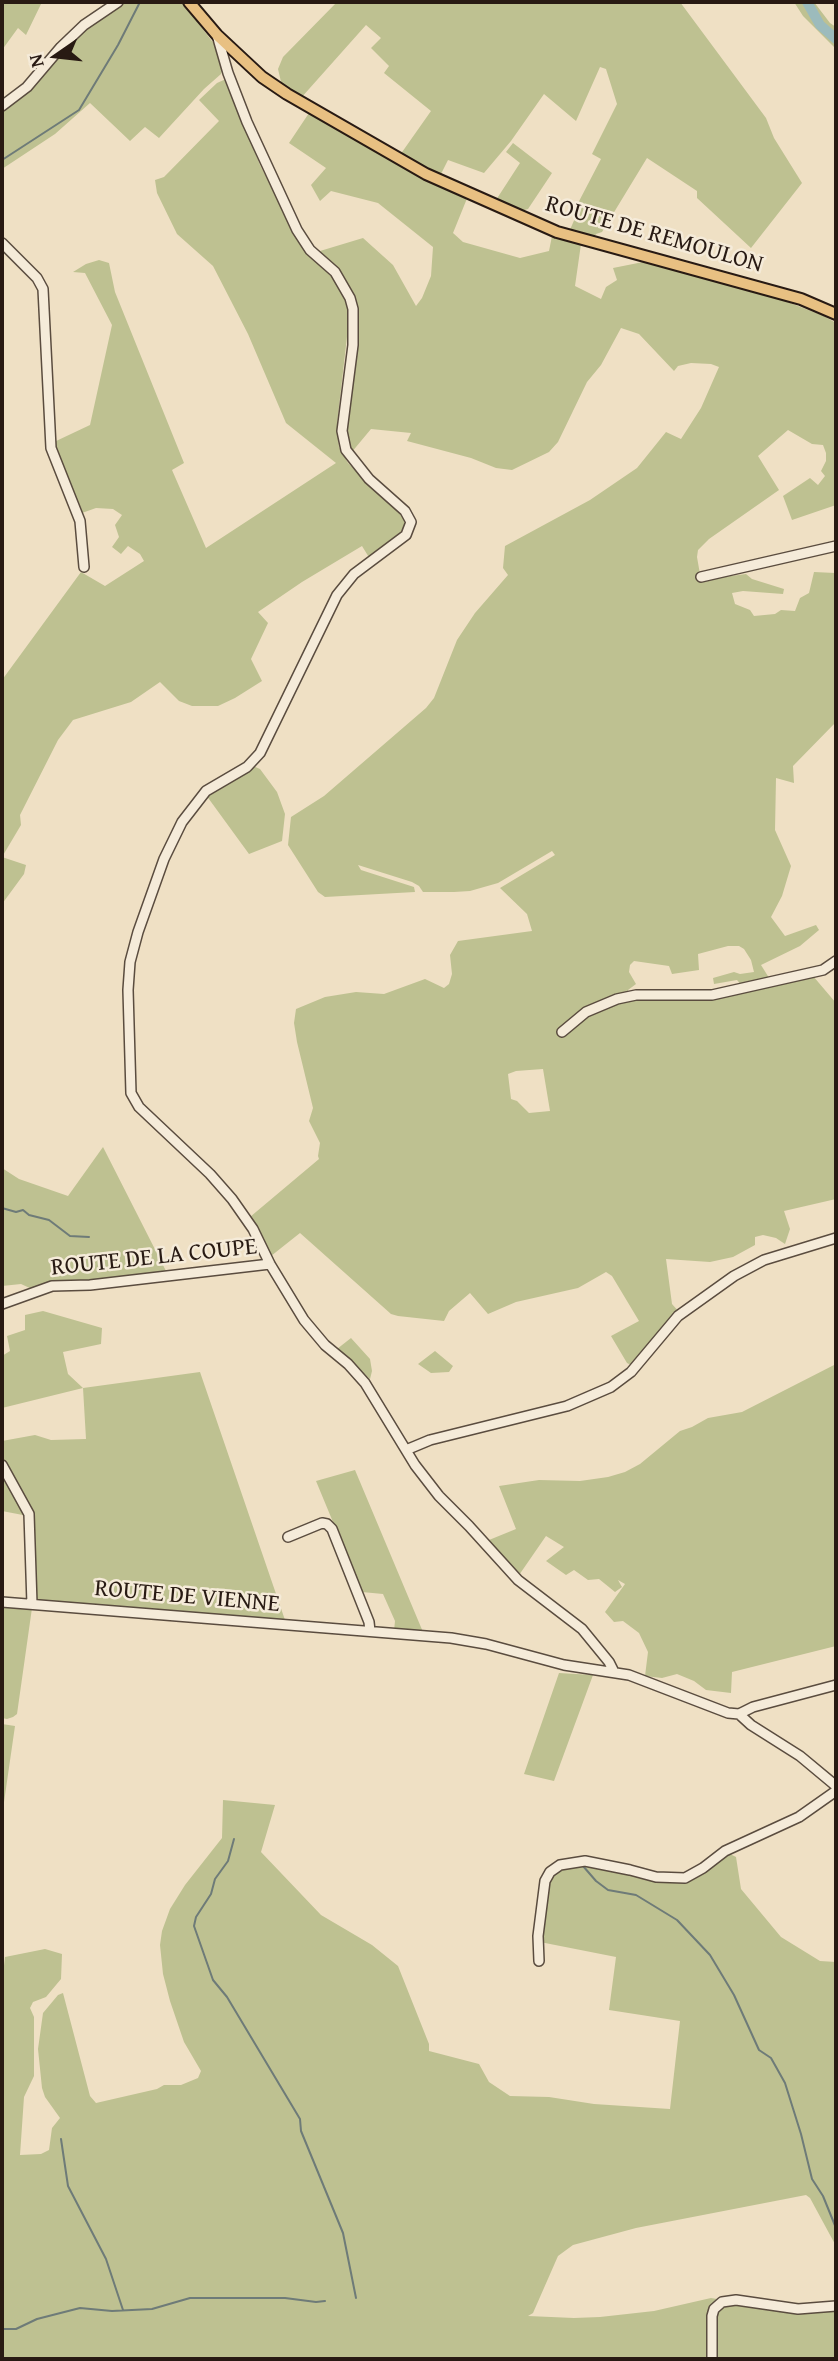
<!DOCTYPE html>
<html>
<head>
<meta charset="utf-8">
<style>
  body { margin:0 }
  #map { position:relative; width:838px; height:2361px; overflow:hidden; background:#efe0c4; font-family:"Gentium Book Plus",serif }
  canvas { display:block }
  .frame { position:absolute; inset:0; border:4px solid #281a13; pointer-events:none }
  .north { position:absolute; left:21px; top:21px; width:70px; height:70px; -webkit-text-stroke:5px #f5ebd9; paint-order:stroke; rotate:256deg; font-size:19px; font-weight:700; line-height:28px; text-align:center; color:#281a13 }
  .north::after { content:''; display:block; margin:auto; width:24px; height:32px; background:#281a13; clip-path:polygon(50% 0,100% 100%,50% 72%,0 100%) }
</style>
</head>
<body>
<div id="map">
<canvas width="838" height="2361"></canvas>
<div class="frame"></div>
<div class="north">N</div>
</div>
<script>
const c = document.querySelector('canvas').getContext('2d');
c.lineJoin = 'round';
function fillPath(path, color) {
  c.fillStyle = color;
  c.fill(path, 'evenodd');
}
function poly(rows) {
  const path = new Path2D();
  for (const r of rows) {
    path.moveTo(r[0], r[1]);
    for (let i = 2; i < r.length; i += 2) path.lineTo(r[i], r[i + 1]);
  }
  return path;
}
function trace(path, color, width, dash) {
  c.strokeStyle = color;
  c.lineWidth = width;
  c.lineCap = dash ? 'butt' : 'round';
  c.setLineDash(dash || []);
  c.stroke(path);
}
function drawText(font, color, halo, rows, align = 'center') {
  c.font = font + ' "Gentium Book Plus",serif';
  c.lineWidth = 5;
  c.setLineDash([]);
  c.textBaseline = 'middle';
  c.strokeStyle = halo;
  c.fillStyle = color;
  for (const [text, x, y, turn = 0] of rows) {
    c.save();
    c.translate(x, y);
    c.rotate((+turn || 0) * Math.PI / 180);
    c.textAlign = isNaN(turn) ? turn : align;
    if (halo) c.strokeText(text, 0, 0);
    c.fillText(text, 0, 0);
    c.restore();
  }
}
fillPath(poly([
  [2,2,42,2,26,35,18,28,2,50],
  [124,2,182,2,215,45,223,66,221,74,204,89,159,138,145,127,130,141,90,103,55,134,2,169,2,111,34,87,78,36],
  [337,2,680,2,766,118,774,138,802,183,751,248,697,198,697,191,647,158,602,232,596,234,593,239,569,232,579,209,576,207,601,159,592,154,617,104,606,69,600,67,576,121,544,94,511,141,484,173,448,160,440,176,400,155,431,111,384,73,389,66,371,48,381,38,366,25,301,98,282,86,278,69,283,57],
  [794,2,814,2,830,23,836,27,836,49,803,16],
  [226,79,260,165,295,233,304,250,341,286,344,296,348,310,348,328,337,424,339,447,348,463,397,510,404,520,405,526,399,534,370,559,362,546,302,582,258,612,268,623,251,659,262,681,235,698,218,706,192,706,179,701,160,682,131,702,73,720,58,740,20,815,21,825,2,857,26,865,24,874,2,904,2,680,81,572,105,586,144,561,140,554,128,546,121,554,112,547,119,537,115,525,122,515,113,509,96,508,82,513,54,442,90,425,112,325,85,273,73,272,86,264,99,260,109,263,115,292,184,463,172,470,206,548,336,463,286,423,248,334,213,266,177,234,157,193,155,180,164,177,219,121,199,100,217,83],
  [309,113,468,196,453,233,463,242,520,258,549,251,552,236,581,244,575,286,601,299,606,287,617,280,613,268,643,262,785,301,824,316,836,323,836,505,792,520,783,496,810,478,818,485,825,476,821,471,826,461,826,453,823,445,812,444,788,430,758,456,779,490,709,539,698,550,697,557,701,580,746,574,752,579,784,589,783,594,743,591,732,593,735,604,750,610,754,616,775,614,781,610,795,611,800,598,809,593,814,572,835,573,836,576,836,722,793,766,794,783,776,778,775,830,791,866,782,896,771,917,785,936,816,925,819,930,800,946,761,965,771,981,742,986,737,980,714,984,713,978,734,972,740,974,754,972,751,960,744,949,739,946,728,946,698,954,699,970,672,974,669,966,634,961,630,965,629,972,636,984,628,990,629,998,689,999,813,976,836,1003,836,1199,784,1211,790,1229,785,1244,776,1238,763,1235,755,1237,755,1245,733,1257,710,1262,666,1259,672,1304,680,1313,633,1366,627,1363,611,1336,639,1321,612,1276,606,1272,578,1288,516,1302,488,1314,470,1293,449,1311,444,1321,398,1316,391,1314,300,1233,271,1256,250,1217,319,1159,318,1156,320,1143,309,1121,313,1108,297,1042,294,1023,296,1009,325,997,356,992,384,994,425,979,444,988,449,984,452,974,450,955,458,941,532,931,527,914,500,888,555,855,552,851,498,883,470,891,454,892,423,892,419,886,412,882,358,865,361,870,414,887,415,892,325,897,318,892,288,845,291,817,324,796,426,708,434,698,457,640,475,613,508,575,503,568,505,546,590,500,637,468,666,432,681,439,701,408,719,367,711,364,691,363,678,366,674,371,639,334,621,328,601,365,587,382,558,442,549,452,512,470,496,468,471,458,407,441,411,433,371,429,351,453,344,434,355,301,320,251,363,238,393,265,416,306,422,298,431,276,433,247,378,203,331,191,320,201,311,185,326,168,289,143],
  [543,1069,550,1111,529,1113,517,1101,511,1099,508,1074,516,1071],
  [513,143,552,173,528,209,521,211,496,200,520,163,506,152],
  [253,766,260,769,277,792,285,814,282,841,249,854,206,795],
  [103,1147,167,1273,34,1290,21,1284,2,1286,2,1168,19,1179,68,1196],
  [43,1311,102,1328,101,1344,63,1352,68,1374,83,1388,200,1372,286,1623,35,1602,30,1509,2,1460,2,1441,35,1435,51,1440,86,1439,83,1388,2,1408,2,1356,10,1351,7,1336,25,1330,25,1315],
  [351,1338,370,1359,372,1371,370,1379,337,1349],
  [435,1351,453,1366,449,1372,431,1373,418,1364],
  [836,1364,836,1646,732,1672,731,1693,706,1690,694,1681,677,1674,662,1678,645,1676,648,1652,639,1633,623,1621,614,1622,605,1612,625,1584,618,1580,622,1587,615,1592,599,1579,588,1580,574,1570,566,1575,546,1561,564,1547,546,1536,517,1578,489,1540,516,1529,499,1486,539,1480,580,1481,608,1477,625,1472,640,1464,680,1431,692,1427,708,1418,742,1412],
  [355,1470,423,1632,394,1631,395,1621,383,1594,362,1592,316,1481],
  [2,1471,28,1516,2,1511],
  [2,1606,32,1608,17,1714,13,1717,7,1719,2,1718],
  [559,1673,593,1675,554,1781,524,1774],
  [2,1724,15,1726,2,1816],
  [223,1800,275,1805,261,1852,321,1915,372,1945,398,1966,429,2044,429,2051,479,2064,489,2082,510,2096,549,2097,594,2104,670,2109,680,2021,609,2010,616,1957,540,1942,547,1885,556,1870,577,1864,679,1881,728,1853,736,1857,741,1889,781,1937,820,1961,836,1962,836,2246,810,2198,806,2195,636,2228,573,2245,558,2256,533,2313,528,2316,574,2318,600,2317,654,2311,711,2298,717,2299,711,2305,709,2312,708,2359,2,2359,2,1983,5,1957,45,1949,62,1954,61,1979,46,1997,33,2002,30,2008,34,2017,34,2076,24,2097,20,2155,41,2154,49,2150,52,2128,60,2118,45,2097,42,2088,38,2049,43,2013,58,1995,63,1993,90,2096,96,2103,157,2089,164,2085,181,2085,198,2078,201,2071,184,2042,170,2001,163,1974,160,1945,162,1931,170,1909,185,1885,222,1838],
  [733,2303,800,2312,836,2310,836,2359,715,2359,716,2318,719,2309]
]), '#bec191');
trace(poly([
  [2,160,79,110,118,45,140,2],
  [2,1208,16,1212,23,1210,29,1215,49,1220,70,1236,89,1237],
  [234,1839,228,1861,215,1879,211,1894,196,1917,194,1926,213,1980,227,1997,300,2119,301,2131,343,2233,356,2298],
  [583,1866,596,1881,608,1890,636,1895,677,1920,710,1955,734,1995,759,2050,771,2058,785,2083,801,2134,812,2179,823,2196,836,2228],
  [61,2139,68,2186,106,2259,123,2310],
  [2,2329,16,2329,37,2319,80,2308,112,2311,152,2309,190,2298,285,2298,316,2302,325,2301]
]), '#6e7b78', 2);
trace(poly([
  [807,2,820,25,836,39]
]), '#9cbbbc', 10);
const minor = poly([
  [217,35,228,73,247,122,297,230,310,250,335,272,350,298,353,309,353,345,342,431,346,450,369,479,405,511,411,522,406,535,354,574,337,595,260,753,247,767,206,791,182,822,164,859,138,932,130,962,128,990,131,1093,139,1107,210,1174,232,1199,253,1229,270,1264,304,1320,325,1345,348,1364,365,1383,415,1465,439,1496,469,1526,518,1580,582,1629,609,1662,614,1672],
  [2,106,27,87,61,47,84,25,118,2],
  [2,243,37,278,43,289,51,448,80,521,84,567],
  [701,577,836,546],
  [562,1032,586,1012,617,999,636,995,712,995,823,970,836,961],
  [2,1304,52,1286,90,1285,270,1264],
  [406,1450,430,1440,567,1406,611,1387,631,1372,678,1316,734,1276,764,1260,836,1238],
  [2,1465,29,1514,32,1604],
  [288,1537,322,1523,327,1524,332,1529,369,1622,370,1631],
  [2,1602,451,1638,486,1644,564,1665,629,1675,728,1713,739,1714,751,1725,800,1756,836,1786],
  [739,1714,753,1707,836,1685],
  [539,1961,538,1936,545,1881,550,1872,560,1865,585,1861,630,1870,656,1877,685,1878,703,1868,725,1851,799,1817,836,1791],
  [712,2359,712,2316,714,2309,722,2302,736,2300,798,2309,836,2306]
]);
const major = poly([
  [189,2,217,35,262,77,287,94,426,174,557,232,801,299,836,314]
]);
trace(minor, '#5a4c3f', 12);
trace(major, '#281a13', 14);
trace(minor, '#f5ebd9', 9);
trace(major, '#e8c082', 10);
drawText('24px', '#281a13', '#f5ebd9', [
  ["ROUTE DE REMOULON",654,235,16],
  ["ROUTE DE LA COUPE",154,1258,-6],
  ["ROUTE DE VIENNE",187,1597,5]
]);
</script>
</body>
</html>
